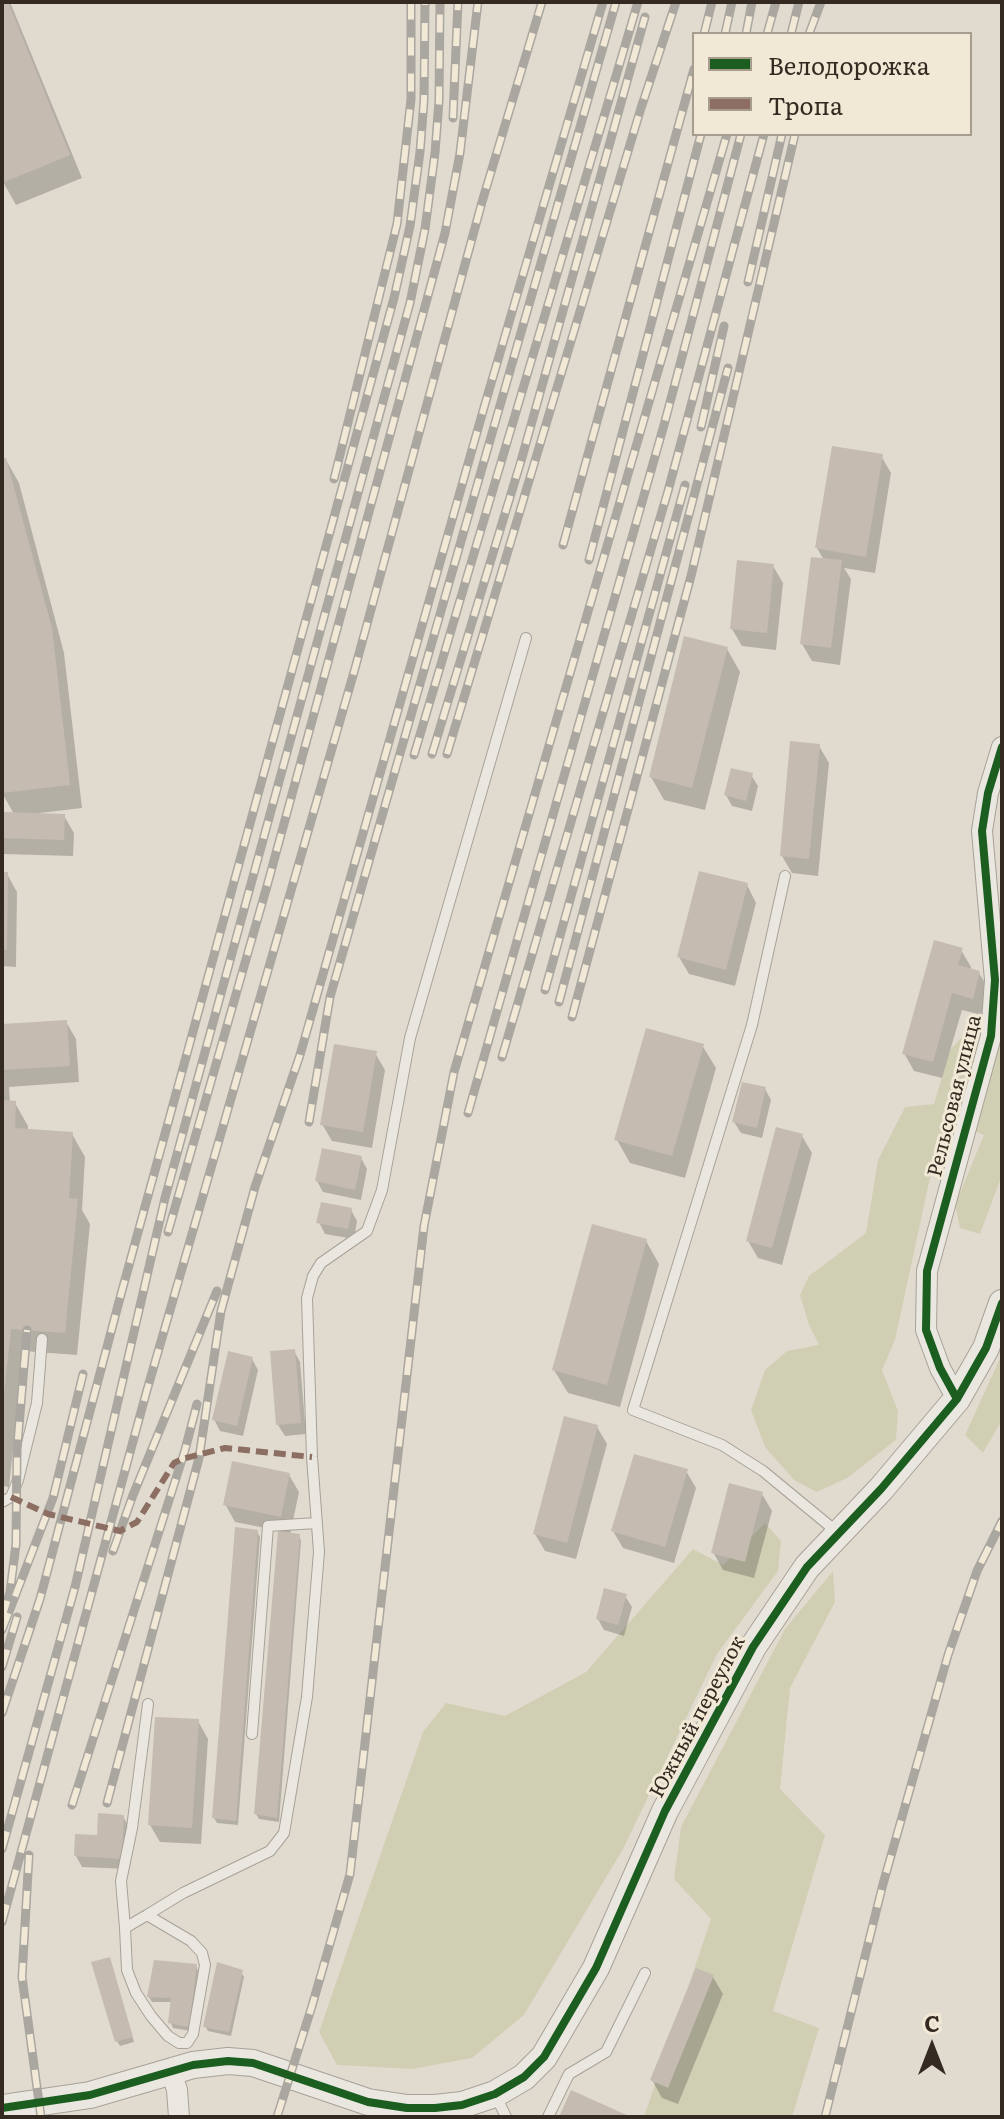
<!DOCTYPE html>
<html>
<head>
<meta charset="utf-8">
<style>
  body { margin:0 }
  #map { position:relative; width:1004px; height:2119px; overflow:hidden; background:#e1dbcf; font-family:Literata,serif }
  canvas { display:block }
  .frame { position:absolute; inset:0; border:4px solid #352a21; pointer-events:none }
  .legend { position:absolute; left:692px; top:32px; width:280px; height:104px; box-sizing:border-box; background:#f1e9d6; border:2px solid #a69d8e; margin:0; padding:10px 14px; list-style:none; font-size:24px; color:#352a21 }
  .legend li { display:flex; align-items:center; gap:16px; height:40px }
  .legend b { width:40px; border:2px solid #a69d8e }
  .north { position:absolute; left:892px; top:2007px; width:80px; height:80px; -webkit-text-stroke:6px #f1e9d6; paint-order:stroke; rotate:0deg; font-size:22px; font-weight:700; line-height:32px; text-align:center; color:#352a21 }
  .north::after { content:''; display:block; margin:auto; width:28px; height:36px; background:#352a21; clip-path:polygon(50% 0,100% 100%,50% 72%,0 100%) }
</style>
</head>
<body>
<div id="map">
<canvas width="1004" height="2119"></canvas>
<div class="frame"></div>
<ul class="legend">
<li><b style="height:10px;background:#1b5e20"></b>Велодорожка</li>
<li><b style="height:10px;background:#8d6e63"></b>Тропа</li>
</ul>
<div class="north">С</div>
</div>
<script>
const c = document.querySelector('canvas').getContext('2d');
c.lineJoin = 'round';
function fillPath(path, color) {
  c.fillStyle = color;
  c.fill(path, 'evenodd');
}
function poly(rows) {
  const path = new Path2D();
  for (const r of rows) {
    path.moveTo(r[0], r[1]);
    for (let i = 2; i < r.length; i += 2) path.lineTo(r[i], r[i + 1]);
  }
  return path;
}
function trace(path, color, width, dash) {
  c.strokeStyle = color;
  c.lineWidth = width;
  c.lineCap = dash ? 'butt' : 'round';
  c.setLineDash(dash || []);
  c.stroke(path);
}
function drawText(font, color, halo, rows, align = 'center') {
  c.font = font + ' Literata,serif';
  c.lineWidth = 6;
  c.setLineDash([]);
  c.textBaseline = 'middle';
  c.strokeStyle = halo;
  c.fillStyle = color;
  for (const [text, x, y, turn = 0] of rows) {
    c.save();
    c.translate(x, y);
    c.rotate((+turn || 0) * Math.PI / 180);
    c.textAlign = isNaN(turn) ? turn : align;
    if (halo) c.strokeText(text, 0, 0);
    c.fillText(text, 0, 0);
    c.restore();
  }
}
fillPath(poly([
  [962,1037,1002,1041,1002,1175,980,1234,960,1228,955,1205,984,1135,958,1124,939,1136,895,1340,882,1370,898,1411,896,1440,847,1478,817,1492,794,1480,765,1447,751,1410,765,1370,787,1351,819,1345,809,1325,800,1295,809,1276,866,1233,878,1160,905,1107,934,1104,950,1050],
  [1002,1354,1002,1420,983,1453,965,1435],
  [765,1523,781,1541,778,1571,717,1654,623,1849,524,2015,472,2058,412,2069,337,2065,319,2032,423,1732,446,1703,505,1716,586,1672,693,1549,723,1565],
  [833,1571,835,1602,790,1688,780,1789,825,1835,773,2011,819,2028,792,2117,644,2117,711,1919,674,1879,681,1827,785,1629]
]), '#d0cfb4');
fillPath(poly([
  [2,2,10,2,82,178,16,205,2,180],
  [881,456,891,473,875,573,844,568,851,579,840,665,812,661,802,644,824,560,817,548],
  [6,460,19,483,64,653,82,808,40,813,40,815,64,816,74,833,73,856,2,854,2,814,14,814,2,793,2,461],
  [773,566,783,583,776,650,742,646,732,629],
  [727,649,740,672,705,810,664,800,651,777],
  [819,746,829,763,818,876,792,873,782,856],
  [751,775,758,786,752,811,732,806,726,795],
  [2,874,7,874,17,892,16,967,2,966],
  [747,885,756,903,735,986,689,974,679,957],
  [961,950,971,967,970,971,979,973,989,990,982,1015,962,1010,942,1078,914,1071,904,1053],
  [66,1022,76,1039,79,1082,9,1087,10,1103,15,1103,28,1126,28,1131,72,1134,85,1157,82,1210,90,1224,77,1355,23,1351,9,1487,2,1486,2,1026],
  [702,1045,716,1068,685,1178,630,1163,617,1140],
  [375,1053,385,1070,372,1148,332,1141,322,1124],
  [765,1089,771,1100,762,1138,741,1133,734,1122],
  [802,1136,812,1153,782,1265,758,1258,748,1241],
  [361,1158,367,1169,361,1200,323,1192,317,1181],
  [351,1210,357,1221,354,1239,325,1234,319,1222],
  [646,1241,659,1264,620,1407,568,1393,554,1370],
  [294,1351,300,1362,306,1434,285,1436,278,1425],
  [252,1359,258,1370,243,1436,220,1431,214,1419],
  [597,1427,607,1444,576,1559,545,1551,535,1534],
  [686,1471,696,1488,674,1563,623,1548,613,1531],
  [289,1475,299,1492,290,1535,299,1536,301,1541,279,1822,259,1819,256,1814,280,1531,235,1522,225,1504],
  [762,1494,772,1511,754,1578,723,1570,713,1552],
  [257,1532,260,1537,238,1825,217,1823,214,1818],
  [625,1596,632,1607,624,1636,604,1630,598,1619],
  [198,1721,208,1739,201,1844,160,1842,150,1825],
  [123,1817,130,1828,127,1869,82,1867,76,1856],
  [109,1959,134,2042,120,2046,117,2041],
  [196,1966,198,1971,191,2031,173,2028,171,2023,173,2002,152,2002,149,1997],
  [241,1972,244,1977,231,2036,208,2031,205,2026],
  [713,1977,723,1994,678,2104,662,2098,652,2080]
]), '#0003');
fillPath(poly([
  [2,2,8,2,70,155,2,183],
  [832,446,883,454,866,557,815,548],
  [6,458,52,628,70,785,2,793,2,459],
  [811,557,842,560,831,648,800,644],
  [737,560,774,564,767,633,730,629],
  [684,636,728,647,692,788,649,777],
  [790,741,820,744,809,859,780,856],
  [731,768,753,773,746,801,724,795],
  [2,812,65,814,64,840,2,838],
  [699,871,748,883,726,970,677,957],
  [2,872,8,872,7,950,2,950],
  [934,940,963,948,958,965,980,971,973,999,952,993,933,1062,902,1054],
  [67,1020,70,1066,2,1070,2,1024],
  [646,1028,704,1044,672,1156,614,1140],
  [334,1044,377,1051,363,1132,320,1125],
  [742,1082,766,1087,757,1128,732,1122],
  [2,1100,16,1101,15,1128,73,1132,69,1198,78,1199,65,1333,11,1329,4,1394,2,1394],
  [776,1127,803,1134,772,1248,746,1241],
  [322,1148,362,1156,355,1190,315,1181],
  [321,1202,352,1208,348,1229,316,1223],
  [592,1224,647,1239,607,1385,552,1370],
  [295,1349,301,1423,276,1425,270,1351],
  [228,1351,253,1357,237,1426,212,1420],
  [564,1416,598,1425,567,1543,533,1534],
  [634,1454,688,1469,665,1547,611,1531],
  [232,1461,290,1473,281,1517,223,1505],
  [729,1483,763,1492,745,1562,711,1553],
  [235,1527,258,1530,236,1821,212,1818],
  [278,1531,300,1534,277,1818,254,1814],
  [604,1588,627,1594,618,1625,596,1619],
  [155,1717,199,1719,192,1828,148,1825],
  [98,1813,124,1815,122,1859,74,1856,75,1834,97,1835],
  [110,1957,133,2037,115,2042,91,1962],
  [154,1960,197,1964,189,2027,168,2023,171,1998,147,1997],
  [217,1962,243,1970,229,2032,203,2027],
  [696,1968,714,1975,668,2088,650,2080],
  [571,2090,631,2117,559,2117]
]), '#c5bbb0');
const service = poly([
  [785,876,752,1025,633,1410,722,1445,763,1471,837,1532],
  [2,1502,11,1497,18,1480,37,1403,42,1339],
  [252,1734,268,1526,317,1523],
  [147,1915,183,1893,270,1851,284,1833,307,1697,319,1552,312,1457,307,1298,313,1276,321,1263,367,1231,382,1190,410,1038,526,638],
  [147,1915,191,1941,202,1953,205,1965,193,2034,187,2043,179,2043,168,2036,151,2016,136,1993,127,1970,125,1928,147,1915],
  [125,1928,121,1881,132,1828,148,1704],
  [496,2096,506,2117],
  [548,2117,569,2074,606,2052,645,1973]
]);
const minor = poly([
  [957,1399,940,1368,926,1330,927,1271,991,1036,995,980,982,831,988,793,1002,747],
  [171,2071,177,2090,179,2117]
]);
const tertiary = poly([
  [2,2108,90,2095,193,2065,228,2061,253,2063,368,2102,407,2108,435,2108,462,2105,495,2094,524,2077,544,2057,596,1968,665,1811,753,1647,807,1567,881,1489,957,1399,986,1348,1002,1303]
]);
trace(service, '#a7a198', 12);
trace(minor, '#a7a198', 22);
trace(tertiary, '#a7a198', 28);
trace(service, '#eae7e0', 10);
trace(minor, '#eae7e0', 20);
trace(tertiary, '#eae7e0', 26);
const rail = poly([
  [704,34,712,2],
  [725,34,732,2],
  [746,34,752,2],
  [767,34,776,2],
  [791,34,799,2],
  [809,34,821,2],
  [453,118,458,2],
  [748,282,782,134],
  [701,427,724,326],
  [334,479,397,224,411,99,411,2],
  [563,545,694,69],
  [589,560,701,134],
  [432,754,521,461,645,17],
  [447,754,641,108,676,2],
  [414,755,638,2],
  [545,990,685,485],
  [559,1002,728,368],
  [572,1017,691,576,795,134],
  [502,1057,668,491,764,134],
  [468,1113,664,425,741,134],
  [309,1122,330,997,616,2],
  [168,1232,267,886,445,233,460,153,478,2],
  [113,1551,133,1495,217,1291],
  [2,1618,10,1592,16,1544,17,1450,27,1330],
  [2,1630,53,1498,83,1374],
  [2,1667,17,1617],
  [2,1713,40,1599,120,1298,394,298,410,226,420,152,424,100,425,2],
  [107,1803,199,1458,221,1311,255,1187,300,1055,485,404,603,2],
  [72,1805,185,1450,197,1404],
  [2,1849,75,1587,165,1198,410,303,425,229,435,153,439,101,440,2],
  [29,1855,22,1977,41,2117],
  [2,1922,147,1390,354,672,482,202,542,2],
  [277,2117,312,2006,350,1874,424,1226,454,1072,727,134],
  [825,2117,883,1884,948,1655,977,1571,1002,1521]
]);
trace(rail, '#aaa6a0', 9);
trace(rail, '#f1e9d6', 6, [18]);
trace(poly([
  [11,1497,48,1514,120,1531,137,1522,174,1463,182,1459,225,1448,312,1457]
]), '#8d6e63', 6, [12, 6]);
trace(poly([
  [957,1399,940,1368,926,1330,927,1271,991,1036,995,980,982,831,988,793,1002,747],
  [2,2108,90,2095,193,2065,228,2061,253,2063,368,2102,407,2108,435,2108,462,2105,495,2094,524,2077,544,2057,596,1968,665,1811,753,1647,807,1567,881,1489,957,1399,986,1348,1002,1303]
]), '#1b5e20', 8);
drawText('20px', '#352a21', '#f1e9d6', [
  ["Рельсовая улица",955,1096,-76],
  ["Южный переулок",698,1717,-62]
]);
</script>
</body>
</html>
